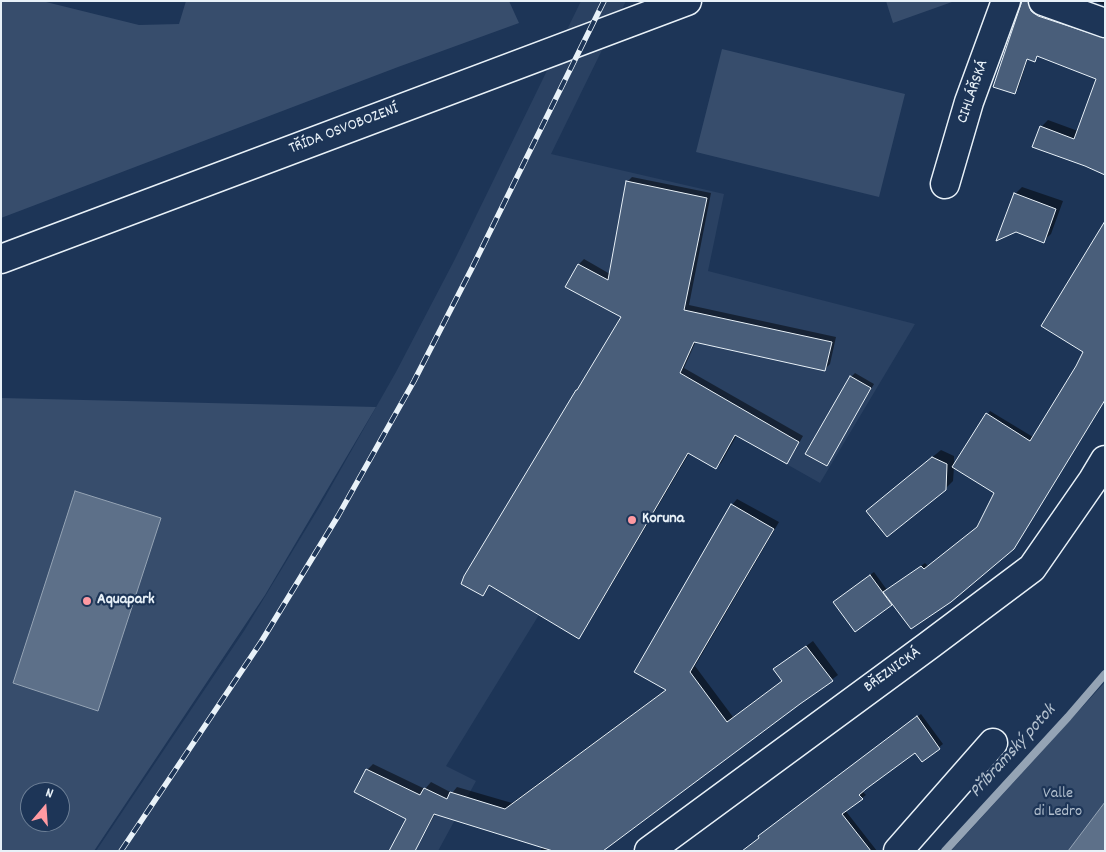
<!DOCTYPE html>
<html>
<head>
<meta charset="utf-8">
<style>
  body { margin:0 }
  #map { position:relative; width:1106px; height:852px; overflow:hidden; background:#1d3557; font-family:Dekko,sans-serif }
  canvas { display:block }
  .frame { position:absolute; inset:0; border:2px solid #e8f1f8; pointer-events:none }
  .north { position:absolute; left:20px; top:782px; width:50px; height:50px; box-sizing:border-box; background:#1d3557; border:1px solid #6e8097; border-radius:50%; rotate:18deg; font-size:14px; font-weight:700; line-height:20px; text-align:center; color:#e8f1f8 }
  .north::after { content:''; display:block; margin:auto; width:18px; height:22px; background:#ff9aa2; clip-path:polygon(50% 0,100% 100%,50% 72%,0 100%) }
</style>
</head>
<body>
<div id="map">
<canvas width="1106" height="852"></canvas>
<div class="frame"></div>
<div class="north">N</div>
</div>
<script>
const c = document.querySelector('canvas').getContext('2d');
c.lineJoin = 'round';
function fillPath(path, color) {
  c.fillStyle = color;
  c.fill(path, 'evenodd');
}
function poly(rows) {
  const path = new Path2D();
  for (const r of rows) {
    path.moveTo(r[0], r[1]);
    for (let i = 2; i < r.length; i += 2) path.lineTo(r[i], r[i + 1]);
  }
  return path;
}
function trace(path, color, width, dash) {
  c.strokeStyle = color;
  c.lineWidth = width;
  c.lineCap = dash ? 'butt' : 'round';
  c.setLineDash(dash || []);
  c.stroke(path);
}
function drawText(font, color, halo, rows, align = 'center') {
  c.font = font + ' Dekko,sans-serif';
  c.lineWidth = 4.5;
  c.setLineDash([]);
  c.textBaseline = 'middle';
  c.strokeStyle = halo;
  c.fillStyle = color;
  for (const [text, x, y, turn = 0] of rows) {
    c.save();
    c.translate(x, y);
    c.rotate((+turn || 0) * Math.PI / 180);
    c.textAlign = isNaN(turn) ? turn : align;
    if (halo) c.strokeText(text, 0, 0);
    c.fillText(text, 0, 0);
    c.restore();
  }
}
fillPath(poly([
  [581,1,626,1,551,154,724,194,708,271,915,324,820,483,666,396,537,618,446,766,476,781,438,851,96,851,244,631,320,506,396,372,455,259]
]), '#2a4162');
fillPath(poly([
  [1,1,42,1,139,25,179,24,186,1,509,1,519,23,398,67,1,218],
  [886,1,952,1,952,2,893,23],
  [722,49,905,94,879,197,696,152],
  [1,398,376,407,265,595,94,851,1,851],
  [30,792,60,792,60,822,30,822],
  [1105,682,1105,851,951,851]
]), '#374d6c');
const water = poly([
  [75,491,161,518,98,711,13,683,75,491],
  [1105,802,1105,851,1068,851,1105,802]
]);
fillPath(water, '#5d7089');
trace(water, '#95a4b5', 1);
fillPath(poly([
  [1094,1,1105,1,1105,5],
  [1023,10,1052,20,1055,17,1105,35,1105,81],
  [1009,50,1027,61,1018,89,1014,93],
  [1048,120,1078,131,1105,174,1041,127],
  [632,177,711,193,689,305,836,337,830,364,825,369,696,341,684,368,803,436,791,457,786,462,737,435,721,463,716,468,690,452,583,633,578,638,490,585,482,595,576,390,581,386,623,317,567,287,579,264,584,259,610,274,627,182],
  [1022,187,1063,201,1051,234,1043,241,1015,194],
  [1100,230,1105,400,1015,547,1011,551,891,605,838,598,874,572,887,590,925,563,928,566,979,526,996,493,954,467,953,481,945,489,875,504,941,450,954,456,954,466,990,411,1033,437,1085,351],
  [855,373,874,384,826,465,851,377],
  [737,499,779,522,695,666,733,717,783,680,775,669,813,641,838,675,600,851,539,851,544,847,436,813,419,842,408,819,367,770,373,764,425,789,431,782,452,793,457,787,512,803,667,689,732,505],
  [921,714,943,744,922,761,915,751,862,791,866,795,845,810,877,851,796,851,760,837,763,833]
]), '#0007');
trace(poly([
  [945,851,1068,717,1105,674]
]), '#95a4b5', 8);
const building = poly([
  [1022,1,1028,1,1031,11,1038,16,1105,38,1105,175,1085,166,1032,147,1040,126,1074,139,1096,79,1037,56,1035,62,1027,59,1015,94,993,87,1022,1],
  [626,181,707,198,684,310,832,342,825,371,694,342,680,373,799,442,787,464,735,435,716,469,688,453,579,639,489,585,483,596,461,584,464,576,576,390,577,390,621,317,565,287,578,264,608,280,626,181],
  [1014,193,1056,209,1044,243,1016,232,996,241,1014,193],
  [1105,221,1105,400,1014,549,951,602,911,629,883,592,921,566,924,569,977,527,994,493,952,467,986,413,1030,441,1076,366,1083,352,1041,326,1105,221],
  [850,376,871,388,827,466,805,454,850,376],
  [932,457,947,464,946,490,887,537,866,511,932,457],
  [731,504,774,529,690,672,727,722,782,681,773,669,806,646,833,681,800,704,603,851,553,851,434,814,415,851,389,851,406,819,354,792,366,769,420,795,424,788,447,799,450,792,505,809,666,690,634,672,731,504],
  [870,575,892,605,855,632,833,602,870,575],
  [917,716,940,749,922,762,915,753,866,789,859,795,863,799,842,814,871,851,742,851,759,838,758,836,917,716]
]);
fillPath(building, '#495e7a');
trace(building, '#e8f1f8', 1);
const minor = poly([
  [1043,1,1105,23],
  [945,184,969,102,1006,1],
  [1,259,687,1],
  [649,851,928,646,1032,568,1093,480,1105,460],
  [898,851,993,743]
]);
trace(minor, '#e8f1f8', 31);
trace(minor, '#1d3557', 28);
const rail = poly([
  [121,851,261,642,338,516,414,381,472,268,604,1]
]);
trace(rail, '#e8f1f8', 5.5);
trace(rail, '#1d3557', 4, [11]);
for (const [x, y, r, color] of [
  [632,520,5,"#ff9aa2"],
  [87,601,5,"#ff9aa2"]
]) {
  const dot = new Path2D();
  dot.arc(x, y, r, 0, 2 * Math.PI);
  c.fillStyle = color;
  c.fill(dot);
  trace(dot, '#1d3557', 2);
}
drawText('16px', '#e8f1f8', '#1d3557', [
  ["CIHLÁŘSKÁ",974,92,-71],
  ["TŘÍDA OSVOBOZENÍ",344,130,-21],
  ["BŘEZNICKÁ",893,671,-36]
]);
drawText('bold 16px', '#e8f1f8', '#1d3557', [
  ["Koruna",642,520],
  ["Aquapark",97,601]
], 'left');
drawText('16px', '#b3c0ce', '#1d3557', [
  ["Valle",1058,795],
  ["di Ledro",1058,813]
]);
drawText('italic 18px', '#b7c4d1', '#1d3557', [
  ["Příbramský potok",1014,752,-48]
]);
</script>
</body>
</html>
